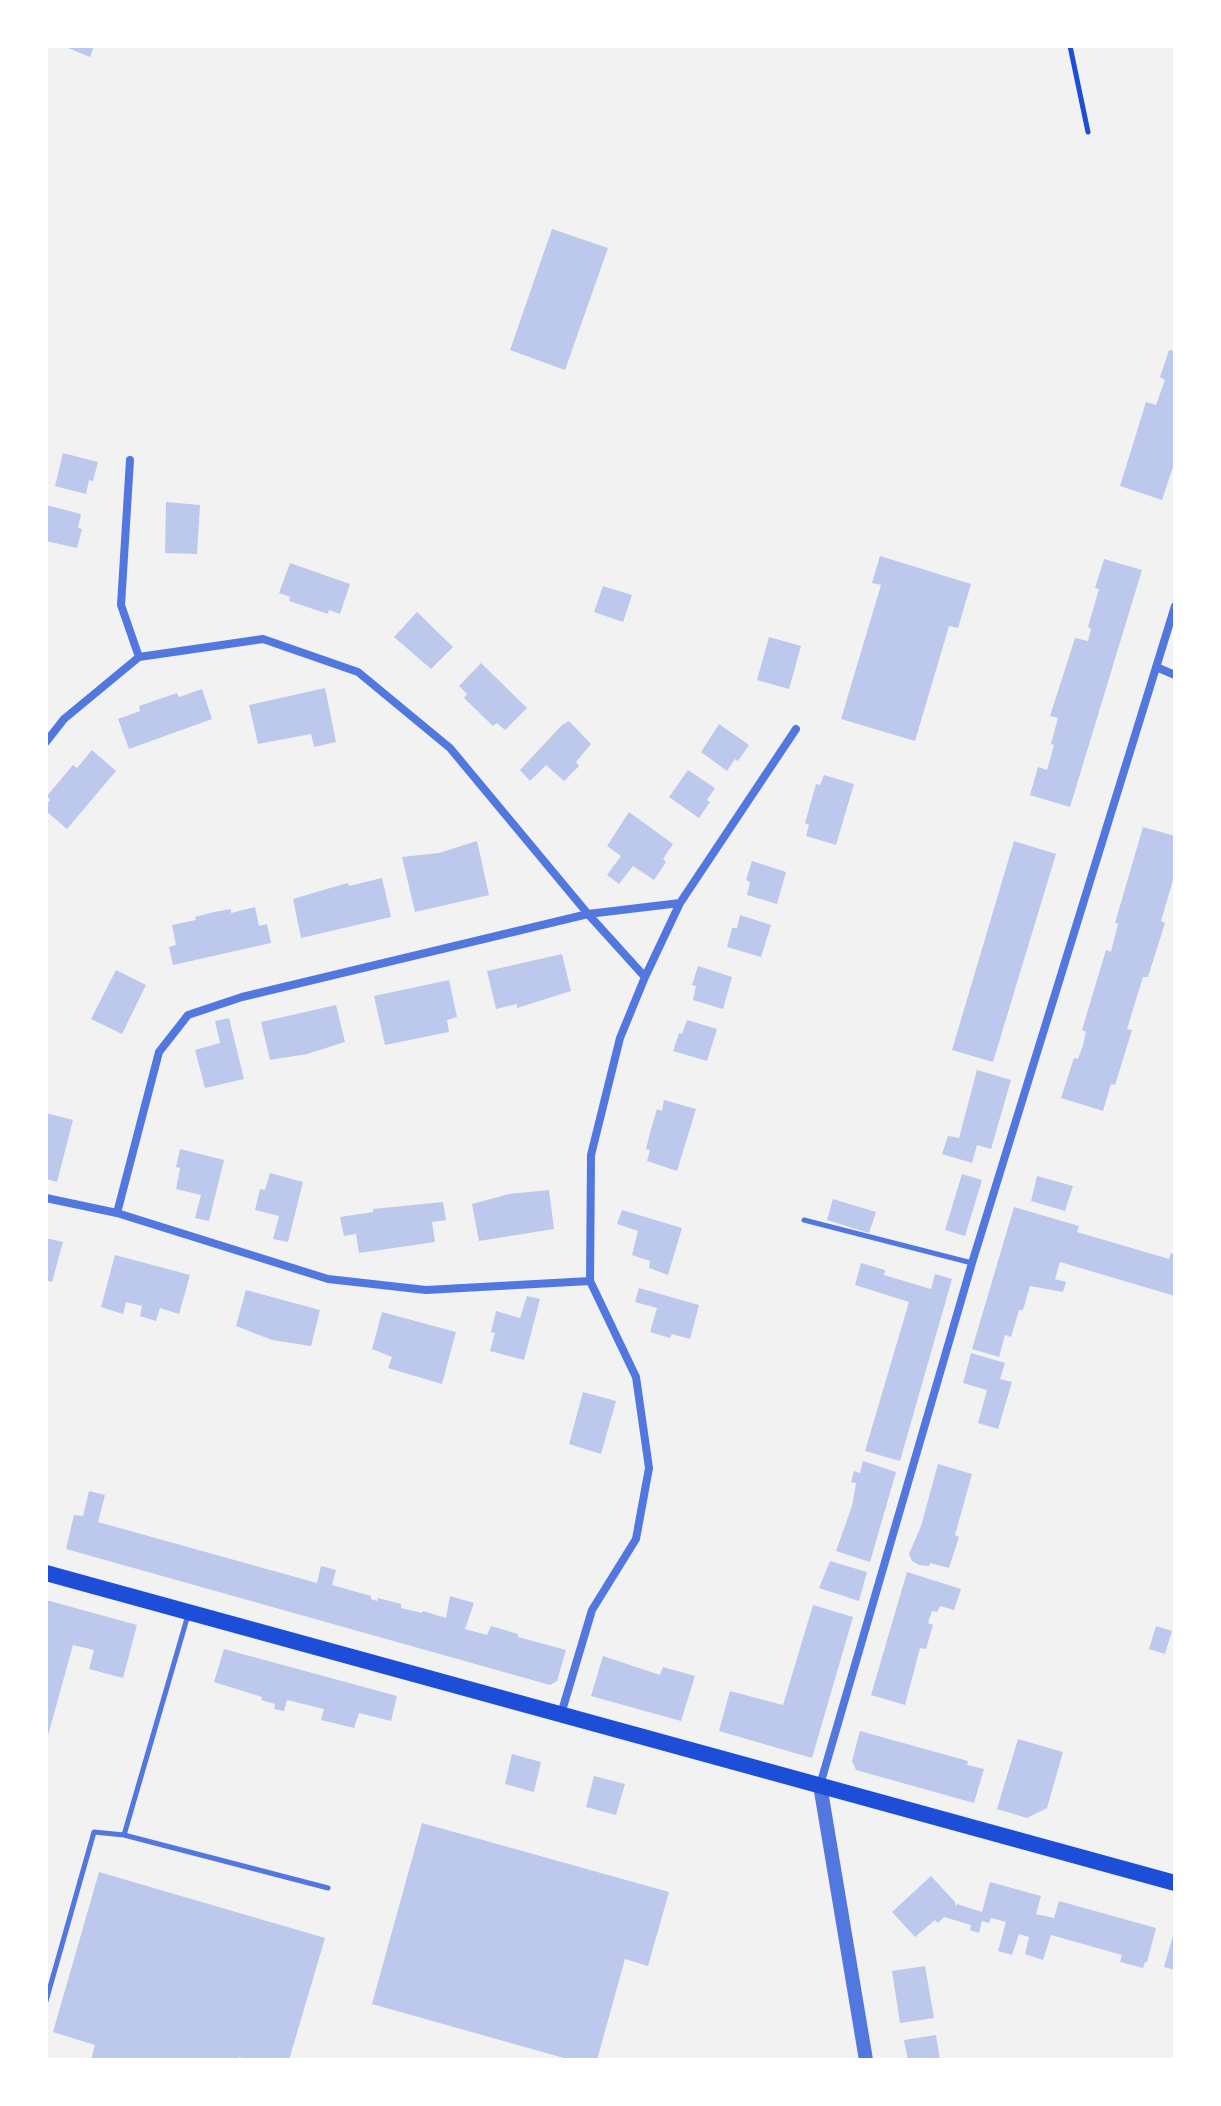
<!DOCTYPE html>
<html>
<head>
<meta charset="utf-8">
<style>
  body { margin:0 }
  #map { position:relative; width:1221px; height:2106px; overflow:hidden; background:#f2f2f2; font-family:"IBM Plex Sans",sans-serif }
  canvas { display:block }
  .frame { position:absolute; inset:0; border:48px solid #fff; pointer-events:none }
</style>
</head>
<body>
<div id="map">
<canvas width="1221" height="2106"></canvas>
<div class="frame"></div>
</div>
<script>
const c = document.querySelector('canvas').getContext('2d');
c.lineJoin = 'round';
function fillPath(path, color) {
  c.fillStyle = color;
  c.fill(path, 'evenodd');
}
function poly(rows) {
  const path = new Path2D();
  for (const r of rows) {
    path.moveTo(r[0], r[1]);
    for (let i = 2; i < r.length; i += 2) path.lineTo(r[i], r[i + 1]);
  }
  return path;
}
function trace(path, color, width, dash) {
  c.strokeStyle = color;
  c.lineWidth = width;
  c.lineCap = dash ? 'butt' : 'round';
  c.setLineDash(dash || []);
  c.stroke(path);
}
fillPath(poly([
  [63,46,94,46,90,57],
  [552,229,608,248,565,370,510,350],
  [1169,350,1175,351,1175,461,1162,500,1120,486,1146,402,1156,405,1165,380,1160,377],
  [63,453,98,462,93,481,89,480,86,494,55,486],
  [166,502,200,505,197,554,165,553],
  [46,505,81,514,78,528,82,529,77,548,46,541],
  [880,556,971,584,958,628,949,626,915,741,841,719,881,585,872,583],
  [1104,559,1142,570,1070,807,1030,795,1038,767,1047,770,1054,745,1051,744,1058,718,1050,716,1075,638,1088,641,1091,629,1088,627,1099,589,1095,588],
  [290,563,350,584,340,614,329,610,328,614,289,601,290,597,279,593],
  [603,586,632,595,623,622,594,612],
  [417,612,453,647,431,669,394,637],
  [769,637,801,646,789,689,757,680],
  [481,663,527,708,505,730,497,723,493,726,464,698,467,694,459,686],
  [325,688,336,742,314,747,311,734,258,744,249,705],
  [202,689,212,719,129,749,118,719,140,711,139,706,177,693,179,697],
  [569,721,591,744,576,762,579,766,564,781,546,765,530,781,520,770,562,725],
  [719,724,749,745,738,761,735,759,727,771,701,752],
  [92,750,116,771,67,829,46,811,46,805,50,800,47,796,73,765,77,768],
  [688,770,715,788,707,800,710,802,699,818,669,797],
  [824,775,854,784,836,845,806,836,809,825,805,823,816,784,820,785],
  [629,812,673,844,663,859,666,862,654,880,633,866,619,884,607,875,621,856,607,846],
  [1143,827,1175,836,1175,873,1161,921,1165,923,1148,977,1143,977,1127,1029,1132,1030,1115,1085,1111,1084,1103,1111,1061,1098,1074,1058,1078,1059,1083,1045,1086,1032,1082,1030,1106,950,1111,952,1118,924,1115,923],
  [477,841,489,895,415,912,402,857,439,853],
  [1014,841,1056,854,993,1062,952,1050],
  [752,861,786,872,777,904,747,895,750,882,746,880],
  [382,878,391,917,301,938,293,899,330,888,348,883,349,886],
  [255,907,259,926,267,924,271,943,173,965,169,947,176,945,172,925,196,920,195,917,214,912,231,909,231,913],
  [740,915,771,925,761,957,727,947,732,928,737,928],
  [562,954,571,991,517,1008,517,1004,496,1009,487,971],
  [698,966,732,977,723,1009,693,1000,696,986,692,985],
  [116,970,146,985,122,1034,91,1019],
  [449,980,457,1017,447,1020,449,1032,385,1045,374,996],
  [336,1005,345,1042,307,1054,270,1060,261,1022],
  [229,1018,244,1079,205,1088,195,1050,220,1043,215,1021],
  [687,1020,717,1029,707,1061,673,1051,679,1033,682,1034],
  [977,1070,1011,1080,991,1149,977,1145,972,1163,942,1154,948,1136,959,1138],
  [664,1100,696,1109,677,1171,647,1161,650,1150,646,1149,651,1129,657,1109,662,1111],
  [46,1113,73,1120,57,1182,46,1179,48,1156,46,1156],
  [180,1149,224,1160,209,1221,195,1218,201,1195,176,1189,180,1168,176,1167],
  [270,1173,303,1182,288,1242,273,1239,279,1216,255,1210,260,1189,265,1190],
  [962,1174,982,1180,965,1236,945,1230],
  [1037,1176,1073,1186,1065,1211,1031,1201],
  [549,1190,554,1229,479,1241,472,1204,509,1194],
  [833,1199,876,1212,869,1233,827,1220],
  [443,1202,446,1220,432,1222,435,1242,359,1253,356,1234,344,1236,340,1217,373,1212,373,1209],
  [1014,1207,1079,1226,1077,1232,1169,1259,1171,1253,1175,1254,1175,1296,1060,1262,1055,1279,1066,1282,1063,1292,1030,1286,1023,1310,1019,1310,1011,1337,1005,1335,999,1357,972,1349],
  [622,1210,682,1228,668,1275,649,1268,650,1261,632,1255,638,1231,617,1224],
  [46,1238,63,1242,52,1282,46,1280],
  [115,1255,190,1275,179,1314,160,1308,156,1321,140,1316,142,1306,126,1302,123,1314,101,1307],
  [861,1263,885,1270,884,1275,931,1289,935,1274,952,1279,900,1461,865,1451,909,1302,855,1285],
  [639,1288,699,1305,690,1339,672,1334,670,1338,650,1332,657,1308,635,1302],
  [246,1290,320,1310,311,1346,272,1340,236,1326],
  [527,1296,540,1299,524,1360,490,1351,495,1333,491,1332,496,1311,520,1318],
  [382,1312,456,1332,442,1384,388,1368,392,1357,372,1349],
  [971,1353,1005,1363,1000,1379,1012,1382,998,1429,978,1423,987,1390,963,1383],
  [583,1392,616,1401,601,1454,569,1444],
  [863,1461,896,1472,870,1562,836,1551,852,1506,856,1483,851,1482,854,1471,860,1473],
  [938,1464,972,1474,955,1535,959,1537,949,1568,930,1563,929,1566,919,1565,912,1561,909,1554,921,1526],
  [89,1491,105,1495,98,1522,317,1583,321,1566,336,1570,332,1585,371,1596,371,1599,377,1601,378,1598,401,1604,401,1608,422,1613,423,1611,446,1618,450,1596,474,1603,465,1629,487,1635,491,1626,518,1634,518,1637,566,1650,557,1681,550,1685,66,1549,74,1515,83,1516],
  [830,1561,867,1572,859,1601,819,1588],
  [907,1572,961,1589,954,1610,940,1606,937,1612,932,1611,928,1623,933,1625,926,1649,920,1648,905,1705,871,1695],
  [46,1600,137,1625,123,1678,89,1669,94,1650,73,1645,47,1739],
  [813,1605,853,1617,812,1758,719,1731,730,1691,783,1705],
  [1156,1626,1172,1631,1165,1654,1149,1649],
  [224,1649,397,1696,391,1721,359,1713,354,1728,321,1720,324,1709,287,1700,284,1711,274,1709,275,1704,261,1700,262,1697,214,1682],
  [603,1656,660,1675,663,1667,695,1676,681,1721,591,1696],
  [860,1731,968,1761,967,1765,984,1769,974,1803,856,1770,852,1761],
  [1018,1739,1063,1752,1047,1808,1027,1818,997,1809],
  [512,1754,541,1762,534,1792,505,1784],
  [594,1776,625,1784,616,1815,586,1807],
  [422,1823,669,1892,648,1966,625,1959,597,2060,571,2060,372,2004],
  [99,1872,325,1938,289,2060,248,2060,239,2057,239,2060,91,2060,95,2045,53,2032],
  [931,1876,955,1902,956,1907,957,1904,982,1912,990,1882,1041,1896,1036,1914,1054,1918,1059,1901,1156,1928,1147,1962,1145,1962,1143,1968,1120,1962,1122,1955,1051,1935,1043,1960,1025,1954,1029,1937,1019,1934,1012,1955,998,1951,1006,1922,991,1918,989,1923,982,1921,979,1933,970,1930,971,1925,944,1917,938,1923,935,1920,915,1937,892,1912],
  [1174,1932,1175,1932,1175,1970,1164,1967],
  [925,1966,934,2018,900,2023,892,1971],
  [936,2035,940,2060,908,2060,904,2040]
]), '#bdc9ec');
trace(poly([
  [1070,46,1088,132]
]), '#1d4ed8', 5);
trace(poly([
  [804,1220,972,1263],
  [124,1835,328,1888],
  [46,2001,94,1832,124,1835,188,1615]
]), '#5277de', 5);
trace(poly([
  [130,460,121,605,139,657],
  [1156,667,1175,675],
  [46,742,64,719,139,657,263,639,358,672,450,748,588,914,645,977],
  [46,1198,117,1213,328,1279,426,1290,590,1281],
  [117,1213,159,1052,188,1015,242,997,588,914,680,903],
  [561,1714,592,1610,636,1539,649,1468,636,1377,590,1281,591,1155,620,1038,645,977,680,903,796,729],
  [820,1785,972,1263,1175,606]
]), '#5277de', 8);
trace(poly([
  [820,1785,866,2060]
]), '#5277de', 14);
trace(poly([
  [46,1573,1175,1883]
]), '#1d4ed8', 16);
</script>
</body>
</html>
